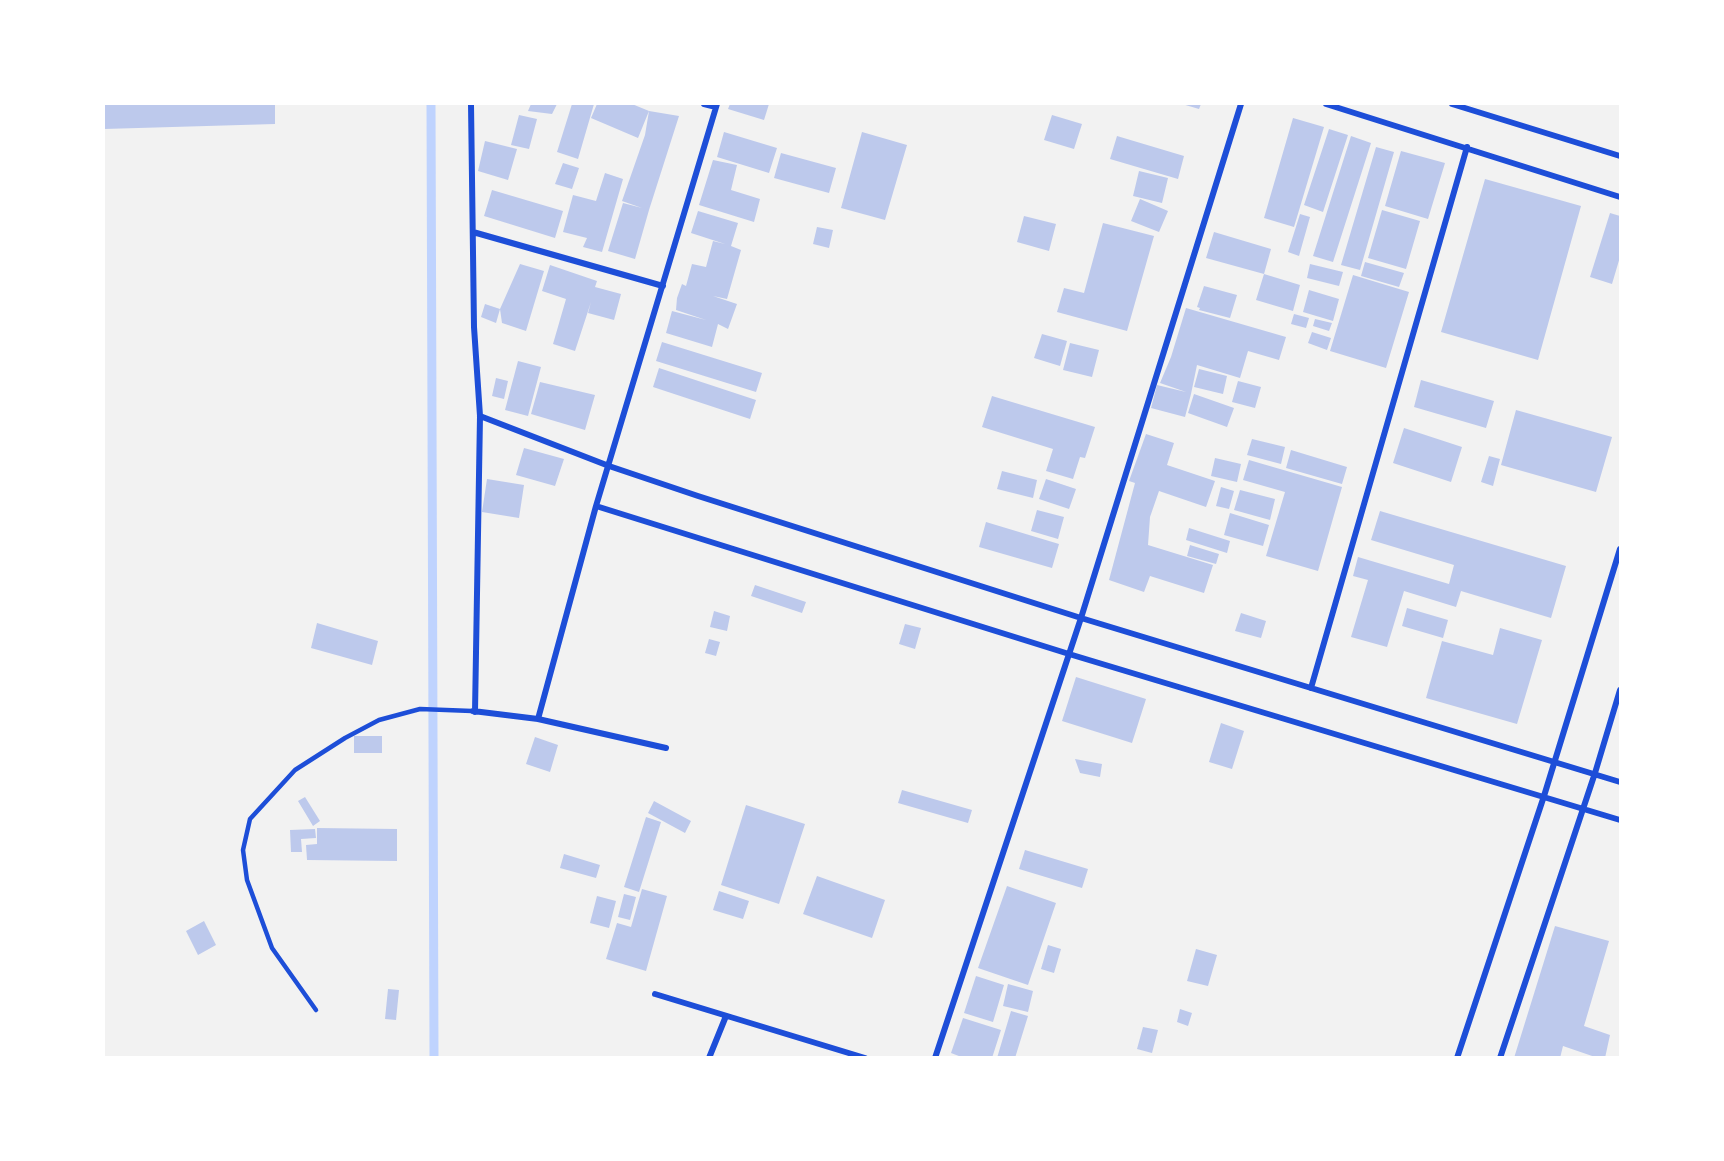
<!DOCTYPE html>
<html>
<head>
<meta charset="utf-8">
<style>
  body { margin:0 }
  #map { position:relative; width:1724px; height:1161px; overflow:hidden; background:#f2f2f2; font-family:Cabin,sans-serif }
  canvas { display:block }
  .frame { position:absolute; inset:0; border:105px solid #fff; pointer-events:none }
</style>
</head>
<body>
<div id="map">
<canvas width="1724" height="1161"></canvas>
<div class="frame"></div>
</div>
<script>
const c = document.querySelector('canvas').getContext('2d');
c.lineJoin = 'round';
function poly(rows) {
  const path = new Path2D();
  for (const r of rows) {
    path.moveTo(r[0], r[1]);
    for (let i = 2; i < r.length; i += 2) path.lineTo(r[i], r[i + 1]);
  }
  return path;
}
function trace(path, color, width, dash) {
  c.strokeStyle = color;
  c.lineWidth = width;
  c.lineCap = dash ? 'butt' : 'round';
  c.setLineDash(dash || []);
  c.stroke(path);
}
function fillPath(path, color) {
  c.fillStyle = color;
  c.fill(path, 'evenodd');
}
trace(poly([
  [431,104,434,1058]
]), '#bfd3fe', 9);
fillPath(poly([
  [104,104,275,104,275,124,104,129],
  [531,104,557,104,552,114,528,111],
  [572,104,594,104,578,159,557,152],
  [597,104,632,104,649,111,679,116,649,210,635,259,608,251,623,203,642,208,622,201,645,135,649,111,638,138,591,118],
  [730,104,769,104,764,120,728,109],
  [1182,104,1201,104,1199,109],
  [519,115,537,119,529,149,511,145],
  [1052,115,1082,124,1074,149,1044,140],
  [1293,118,1324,127,1294,227,1264,218],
  [1329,129,1348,135,1323,212,1304,205],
  [724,132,777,148,769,173,717,157],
  [862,132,907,145,885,220,841,208],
  [1117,136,1184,156,1178,179,1110,159],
  [1351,136,1371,143,1333,262,1313,256],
  [485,141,517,149,508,180,478,171],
  [1376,147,1394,152,1360,270,1341,265],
  [1401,151,1445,163,1428,219,1385,206],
  [781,153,836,168,829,193,774,178],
  [713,160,737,165,731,190,760,199,754,222,699,205],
  [563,163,579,168,572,189,555,184],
  [1139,171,1168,178,1162,203,1133,196],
  [605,173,623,179,602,252,583,247,587,238,563,232,573,195,596,201],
  [1485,179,1581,206,1538,360,1441,332],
  [492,190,563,211,555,238,484,216],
  [1140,199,1168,211,1159,232,1131,221],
  [1382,210,1420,221,1406,269,1368,258],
  [698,211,738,223,731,246,741,250,727,299,713,296,737,304,728,329,718,324,712,347,666,333,672,311,706,320,676,310,677,298,682,284,686,286,692,264,706,267,713,241,725,244,691,233],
  [1610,213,1620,216,1620,257,1612,284,1590,277],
  [1300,214,1310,217,1299,256,1288,252],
  [1024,216,1056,224,1049,251,1017,242],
  [1103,223,1154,236,1127,331,1057,312,1064,288,1084,293],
  [817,227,833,230,829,248,813,244],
  [1214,232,1271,249,1264,274,1300,285,1293,311,1256,300,1264,274,1206,258],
  [1365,262,1404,273,1399,287,1361,276],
  [520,264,544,271,526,331,502,323,500,309],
  [1310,264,1343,272,1339,286,1307,278],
  [550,265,597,281,595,287,621,294,614,320,588,313,591,302,575,351,553,344,566,299,542,291],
  [1353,275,1409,292,1386,368,1330,351],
  [1204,286,1237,295,1230,318,1199,310,1200,308,1197,307],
  [1309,290,1339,299,1333,321,1303,312],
  [485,304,500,309,496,323,481,317],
  [1186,308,1286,337,1279,360,1248,351,1240,378,1197,365,1191,394,1185,417,1151,408,1157,385,1186,392,1160,383,1171,357],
  [1294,314,1309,318,1306,328,1291,324],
  [1315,319,1332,323,1329,331,1313,326],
  [1312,332,1331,338,1327,350,1308,343],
  [1042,334,1067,341,1060,366,1034,358],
  [662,342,762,373,756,392,656,361],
  [1070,343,1099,350,1092,377,1063,370],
  [518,361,541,367,528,416,505,410],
  [659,368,756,400,750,419,653,387],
  [1199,369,1227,376,1223,394,1194,387],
  [496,378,508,381,504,399,492,396],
  [1421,380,1494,401,1486,428,1414,407],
  [1238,381,1261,387,1255,408,1232,402],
  [540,382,595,395,585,430,531,414],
  [1194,394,1234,408,1227,427,1188,413],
  [992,396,1095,427,1085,458,1080,457,1073,479,1046,471,1053,449,982,427],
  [1516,410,1612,437,1596,492,1501,465],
  [1404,428,1462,447,1451,482,1393,463],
  [1146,434,1174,443,1167,465,1215,481,1206,507,1159,491,1150,517,1148,545,1213,565,1204,593,1150,576,1144,592,1109,580,1135,483,1129,481],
  [1252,439,1285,447,1281,464,1247,455],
  [524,448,564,459,555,486,516,475],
  [1291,450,1347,467,1342,484,1286,468],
  [1489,456,1500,459,1493,486,1481,482],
  [1215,458,1241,464,1237,482,1211,476],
  [1249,460,1342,487,1318,571,1266,556,1285,492,1243,480],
  [1002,471,1037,480,1033,498,997,489],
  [487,479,524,485,519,518,482,512],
  [1046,479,1076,489,1069,509,1039,499],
  [1221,487,1234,491,1229,509,1216,506],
  [1240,490,1275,499,1270,520,1234,510],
  [1037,510,1064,517,1058,539,1031,531],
  [1380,511,1566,566,1551,618,1461,591,1456,607,1404,591,1387,647,1351,637,1368,580,1353,576,1358,557,1449,584,1454,565,1371,540],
  [1230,513,1269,525,1263,546,1224,535],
  [986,522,1059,544,1052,568,979,547],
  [1189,528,1230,541,1227,553,1186,540],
  [1190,545,1219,554,1216,564,1187,556],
  [755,585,806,602,802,613,751,596],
  [1407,608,1448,620,1443,638,1402,626],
  [714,611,730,616,727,631,710,627],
  [1241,613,1266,621,1261,638,1235,631],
  [317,623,378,641,372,665,311,648],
  [905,624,921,628,915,649,899,644],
  [1500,628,1542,640,1517,724,1426,698,1442,641,1493,655],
  [709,639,720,642,716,656,705,653],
  [1076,677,1146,699,1132,743,1062,721],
  [1221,723,1244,731,1232,769,1209,762],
  [354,736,382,736,382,753,354,753],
  [535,737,558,745,550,772,526,764],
  [1075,759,1102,764,1100,777,1080,773],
  [902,790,972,810,968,823,898,803],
  [305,797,320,821,313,826,298,801],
  [654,801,691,821,685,833,648,813],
  [746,805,805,824,779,904,721,885],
  [646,817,661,822,639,892,624,887],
  [317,828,397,829,397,861,307,860,306,845,317,844],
  [315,829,316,838,301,839,302,852,291,852,290,830],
  [1025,850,1088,869,1082,888,1019,869],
  [564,854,600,865,596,878,560,868],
  [817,876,885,900,872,938,803,914],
  [1007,886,1056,903,1028,985,978,968],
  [642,889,667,896,646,971,606,959,617,923,631,927],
  [719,891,749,901,743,919,713,910],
  [624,894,636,897,630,920,618,917],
  [597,896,616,901,609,928,590,923],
  [204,921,216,945,198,955,186,931],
  [1555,926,1609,941,1584,1026,1610,1035,1605,1058,1598,1058,1563,1046,1560,1058,1514,1058],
  [1048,945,1061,949,1054,973,1041,969],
  [1196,949,1217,955,1208,986,1187,981],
  [976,976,1004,985,993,1022,964,1013],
  [1008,984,1033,991,1028,1012,1003,1006],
  [388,989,399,990,396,1020,385,1019],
  [1180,1009,1192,1013,1188,1026,1177,1022],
  [1011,1011,1028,1016,1015,1058,997,1058],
  [963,1018,1001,1030,992,1058,964,1058,951,1053],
  [1143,1027,1158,1030,1152,1053,1137,1049]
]), '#bdc9ec');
trace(poly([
  [316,1010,272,948,247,880,243,850,250,819,295,770,345,738,379,720,420,709,472,711]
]), '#1d4ed8', 4.5);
trace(poly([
  [471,104,474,327,480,416,475,712],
  [704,104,716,107],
  [1326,104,1620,197],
  [1452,104,1620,156],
  [473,232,663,286],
  [480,416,609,466,698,496,1081,618,1620,782],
  [596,506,1069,654,1620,820],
  [1311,688,1467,147],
  [473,711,538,719,666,748],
  [538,719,596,506,717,104],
  [655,994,865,1058],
  [709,1058,726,1016],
  [935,1058,1081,618,1241,104],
  [1457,1058,1544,796,1620,549],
  [1500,1058,1595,773,1620,690]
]), '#1d4ed8', 6);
</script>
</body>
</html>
